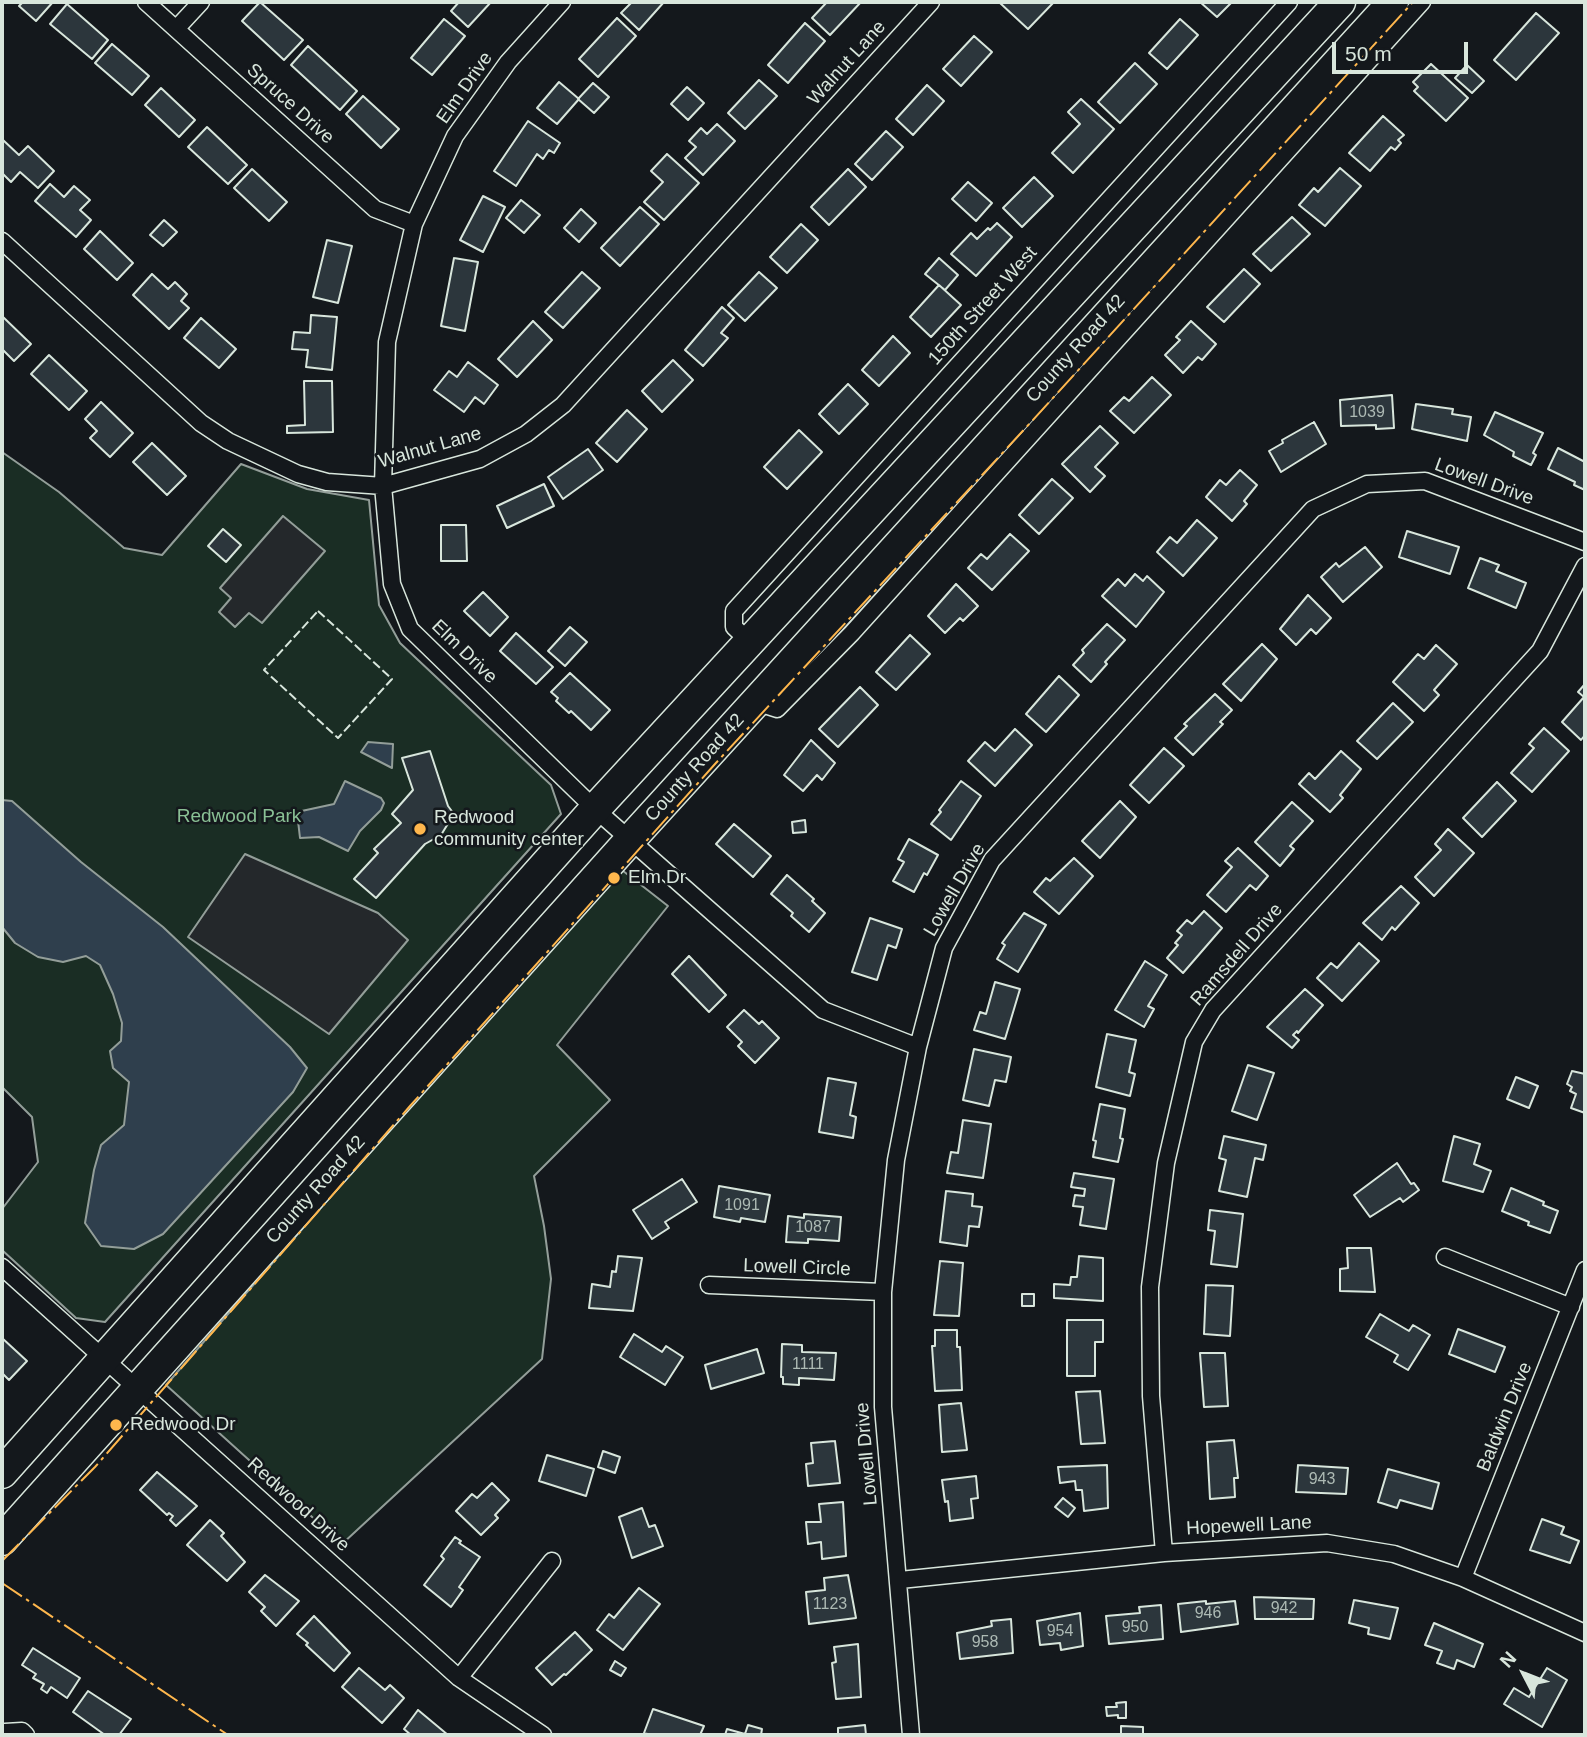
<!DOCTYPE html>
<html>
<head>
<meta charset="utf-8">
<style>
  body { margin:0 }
  #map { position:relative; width:1587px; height:1737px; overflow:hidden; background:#14181c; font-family:Arial,sans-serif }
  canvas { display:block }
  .frame { position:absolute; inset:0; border:4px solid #d8e6dc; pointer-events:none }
  .north { position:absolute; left:1489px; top:1639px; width:70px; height:70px; -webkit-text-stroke:5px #14181c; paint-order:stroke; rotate:312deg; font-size:19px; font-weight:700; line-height:28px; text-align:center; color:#d8e6dc }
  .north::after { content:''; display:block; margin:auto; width:24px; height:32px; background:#d8e6dc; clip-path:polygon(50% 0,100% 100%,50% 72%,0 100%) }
  .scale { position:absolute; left:1332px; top:42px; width:136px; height:32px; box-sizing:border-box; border:4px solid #d8e6dc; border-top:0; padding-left:9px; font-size:21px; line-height:24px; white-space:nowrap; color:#d8e6dc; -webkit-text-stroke:5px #14181c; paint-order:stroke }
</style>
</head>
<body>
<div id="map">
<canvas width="1587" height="1737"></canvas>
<div class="frame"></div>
<div class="north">N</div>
<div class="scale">50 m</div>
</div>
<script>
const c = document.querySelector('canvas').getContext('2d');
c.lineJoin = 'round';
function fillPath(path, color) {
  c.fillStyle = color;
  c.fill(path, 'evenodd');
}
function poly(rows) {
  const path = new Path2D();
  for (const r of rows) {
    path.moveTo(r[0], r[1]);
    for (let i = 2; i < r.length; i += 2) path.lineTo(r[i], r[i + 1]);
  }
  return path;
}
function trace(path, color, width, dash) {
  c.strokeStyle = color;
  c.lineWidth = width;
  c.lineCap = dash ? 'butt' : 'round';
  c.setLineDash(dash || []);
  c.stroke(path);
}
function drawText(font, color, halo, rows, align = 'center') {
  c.font = font + ' Arial,sans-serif';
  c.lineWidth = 5;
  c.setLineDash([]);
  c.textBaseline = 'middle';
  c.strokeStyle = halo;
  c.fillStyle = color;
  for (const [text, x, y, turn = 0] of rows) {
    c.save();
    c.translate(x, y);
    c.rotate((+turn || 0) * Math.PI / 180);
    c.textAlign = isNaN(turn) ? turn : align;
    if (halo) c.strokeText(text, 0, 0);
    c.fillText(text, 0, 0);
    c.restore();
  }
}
const green = poly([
  [2,452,59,492,124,548,162,555,241,464,307,489,369,500,379,605,400,643,551,785,561,814,105,1322,76,1318,2,1250,2,1209,38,1162,32,1117,2,1087,2,452],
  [618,867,668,906,557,1045,610,1100,534,1176,544,1226,551,1279,542,1359,342,1544,166,1385,618,867]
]);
fillPath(green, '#1a2d24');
trace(green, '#939e99', 2);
const parking = poly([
  [283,516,325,551,262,623,249,613,235,627,219,612,231,598,220,588,283,516],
  [245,854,378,913,408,940,329,1034,188,937,245,854]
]);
fillPath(parking, '#24282b');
trace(parking, '#939e99', 2);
const water = poly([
  [368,742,393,744,392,768,361,752,368,742],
  [345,781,381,798,384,803,381,810,360,831,348,851,319,837,300,838,297,812,334,804,345,781],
  [2,800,12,801,81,862,163,927,290,1047,307,1068,293,1092,163,1234,134,1249,101,1246,85,1223,94,1170,101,1145,124,1125,129,1082,113,1068,110,1051,121,1041,122,1023,113,994,100,965,86,956,63,962,38,957,15,943,2,927,2,800]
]);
fillPath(water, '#2f3f4d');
trace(water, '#939e99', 2);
const building = poly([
  [23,2,53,2,36,21,19,6,23,2],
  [260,2,303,40,284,60,242,21,260,2],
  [459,2,491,2,468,27,451,11,459,2],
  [632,2,664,2,639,30,621,13,632,2],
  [827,2,861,2,830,35,812,18,827,2],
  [1002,2,1054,2,1028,29,1000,3,1002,2],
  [1200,2,1232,2,1217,17,1200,2],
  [67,4,108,40,92,59,50,24,67,4],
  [1536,13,1559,33,1516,80,1494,60,1536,13],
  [617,18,636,36,598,77,579,59,617,18],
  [444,19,465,36,432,75,411,58,444,19],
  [1180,19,1198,35,1167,69,1149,53,1180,19],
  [805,23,825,41,788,83,768,65,805,23],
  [974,36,992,52,961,86,943,69,974,36],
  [112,44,149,76,132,95,95,63,112,44],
  [308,46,357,91,340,110,291,65,308,46],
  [1135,63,1157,84,1120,123,1098,102,1135,63],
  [1431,64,1468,98,1446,121,1414,91,1418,87,1413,82,1431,64],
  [1467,65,1484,81,1472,93,1455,78,1467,65],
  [759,80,777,96,745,129,728,113,759,80],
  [559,82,579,99,557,124,537,108,559,82],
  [593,83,609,97,594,113,578,99,593,83],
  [927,85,944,101,913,135,896,119,927,85],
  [687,87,704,103,688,120,671,104,687,87],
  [161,88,195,120,179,137,145,105,161,88],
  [363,96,399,129,381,148,346,114,363,96],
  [1081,99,1114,129,1073,173,1052,153,1080,124,1068,112,1081,99],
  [1383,116,1404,135,1398,140,1401,143,1395,150,1391,147,1370,171,1349,153,1383,116],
  [528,121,560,143,554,153,549,150,543,159,537,154,516,186,494,171,528,121],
  [717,124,735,141,703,175,685,158,696,147,689,141,701,128,707,134,717,124],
  [207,127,247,165,228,184,188,147,207,127],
  [886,131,903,147,872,180,855,164,886,131],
  [3,140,19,155,28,146,54,171,38,188,20,172,11,182,2,173,3,140],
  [667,154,699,183,664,220,644,202,663,182,651,171,667,154],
  [1340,168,1361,186,1325,226,1299,205,1314,188,1318,192,1340,168],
  [252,169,287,202,269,221,234,188,252,169],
  [848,169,866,187,829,225,811,207,848,169],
  [1034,177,1053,196,1022,227,1003,208,1034,177],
  [968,182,992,203,976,221,952,199,968,182],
  [50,184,64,197,74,186,90,200,80,210,91,220,76,237,35,201,50,184],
  [483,196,505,207,483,252,460,240,483,196],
  [521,200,540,215,524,233,506,218,521,200],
  [640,207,659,224,620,266,601,248,640,207],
  [581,209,596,223,579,242,564,228,581,209],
  [1292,217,1310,234,1271,271,1253,254,1292,217],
  [164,220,177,232,163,246,150,235,164,220],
  [997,223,1012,237,976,276,951,254,971,233,977,239,988,228,990,230,997,223],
  [801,224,818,240,787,273,770,257,801,224],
  [100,231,133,263,117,280,84,249,100,231],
  [327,240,352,246,338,303,313,297,327,240],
  [454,258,478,262,465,331,441,326,454,258],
  [939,258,958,275,945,290,925,274,939,258],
  [1244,269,1260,284,1224,322,1207,307,1244,269],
  [582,272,600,288,563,328,545,312,582,272],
  [759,272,777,288,745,321,728,305,759,272],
  [152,274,168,289,175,282,187,294,181,301,189,308,169,329,133,295,152,274],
  [939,285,961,305,931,337,910,317,939,285],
  [722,307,734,318,721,333,728,338,703,366,685,350,722,307],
  [311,315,337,317,332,370,306,367,308,350,292,349,294,332,310,333,311,315],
  [2,316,31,344,14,361,2,349,2,316],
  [201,318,236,349,219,368,184,338,201,318],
  [533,321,552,340,517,377,498,359,533,321],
  [1191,321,1216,344,1202,360,1198,357,1183,373,1165,355,1180,340,1176,337,1191,321],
  [893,336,910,353,879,386,862,370,893,336],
  [49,355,87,391,69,410,31,374,49,355],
  [673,360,693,380,662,412,642,391,673,360],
  [468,362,498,385,484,404,475,397,464,412,434,390,449,371,457,377,468,362],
  [1152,377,1171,395,1134,433,1110,411,1124,397,1129,401,1152,377],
  [304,381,332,381,333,432,287,433,287,426,305,425,304,381],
  [848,384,868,404,839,434,819,414,848,384],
  [1392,395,1394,428,1376,429,1376,425,1341,426,1340,400,1392,395],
  [101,402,133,433,110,457,90,438,97,431,85,419,101,402],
  [1416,404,1453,409,1452,414,1471,417,1467,441,1412,429,1416,404],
  [627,410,647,429,617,462,596,443,627,410],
  [1495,412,1543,433,1533,453,1536,455,1531,465,1513,456,1514,452,1484,435,1495,412],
  [1314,422,1326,444,1281,472,1269,451,1283,443,1282,440,1314,422],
  [1100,426,1118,443,1095,467,1105,476,1090,492,1062,464,1100,426],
  [799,430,822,452,787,489,764,467,799,430],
  [152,443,186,476,167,495,133,462,152,443],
  [1558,448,1585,462,1585,490,1574,485,1575,482,1548,469,1558,448],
  [588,449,603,470,563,499,548,477,588,449],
  [1240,470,1257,485,1244,501,1247,504,1232,521,1206,497,1220,480,1226,485,1240,470],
  [1052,479,1073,498,1039,534,1019,515,1052,479],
  [544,484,554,506,507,528,497,506,544,484],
  [1197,520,1217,538,1183,576,1157,552,1170,537,1177,543,1197,520],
  [441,525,466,525,467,561,441,561,441,525],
  [223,529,241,545,226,562,208,546,223,529],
  [1407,531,1459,547,1450,574,1399,557,1407,531],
  [1010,534,1029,551,992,590,968,568,981,554,987,559,1010,534],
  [1365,547,1382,567,1343,602,1321,577,1336,563,1339,567,1365,547],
  [1480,558,1499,565,1496,571,1526,583,1516,608,1468,588,1480,558],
  [1135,574,1143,581,1147,576,1164,592,1136,627,1102,596,1118,579,1125,586,1135,574],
  [956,584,978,606,963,621,960,618,945,633,928,616,956,584],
  [483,592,508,617,490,636,464,611,483,592],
  [1308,595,1331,618,1316,634,1311,629,1296,645,1280,629,1308,595],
  [1107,624,1125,640,1105,662,1107,664,1091,682,1073,665,1084,653,1082,650,1107,624],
  [570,627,587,642,565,666,548,651,570,627],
  [516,633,553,667,536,684,500,651,516,633],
  [910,635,930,654,896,690,876,672,910,635],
  [1262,644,1277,659,1241,701,1223,684,1262,644],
  [1436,645,1457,664,1434,690,1439,695,1424,711,1393,682,1418,654,1424,659,1436,645],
  [570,673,610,710,591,730,571,711,569,713,556,701,558,698,551,692,570,673],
  [1059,676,1079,695,1046,732,1026,714,1059,676],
  [1585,684,1585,735,1581,740,1562,722,1584,697,1578,692,1585,684],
  [860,687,878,705,838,747,819,729,860,687],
  [1215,694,1232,710,1220,722,1223,724,1193,755,1175,738,1187,726,1184,724,1215,694],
  [1393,703,1413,722,1377,759,1357,741,1393,703],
  [1544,728,1569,751,1532,792,1511,773,1534,748,1529,744,1544,728],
  [1015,729,1032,745,995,786,968,761,985,742,995,751,1015,729],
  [811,740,835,763,822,780,817,775,803,791,784,775,811,740],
  [1164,748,1184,766,1149,803,1130,785,1164,748],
  [430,751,448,806,454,814,441,835,425,844,376,898,354,879,378,853,374,849,401,823,392,814,413,790,402,758,430,751],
  [1341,751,1361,769,1340,795,1343,798,1330,812,1299,784,1309,773,1315,779,1341,751],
  [961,781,981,796,951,840,931,824,941,812,939,810,961,781],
  [1497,782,1516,801,1482,837,1463,818,1497,782],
  [1120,801,1136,817,1100,858,1082,841,1120,801],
  [1292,802,1313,821,1290,846,1294,849,1280,866,1255,842,1292,802],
  [805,820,806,832,793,833,792,822,805,820],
  [734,824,771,856,753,877,716,844,734,824],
  [1448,829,1474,853,1434,896,1415,877,1441,850,1435,844,1448,829],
  [909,839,938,855,927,875,924,873,914,892,893,881,904,862,898,859,909,839],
  [1238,848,1268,876,1256,890,1250,885,1226,912,1207,895,1232,867,1225,861,1238,848],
  [1074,858,1093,876,1059,914,1034,892,1046,878,1050,881,1074,858],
  [787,875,814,899,812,901,825,913,809,932,791,916,793,913,771,894,787,875],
  [1401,886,1419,903,1395,930,1392,927,1382,940,1363,923,1401,886],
  [1204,911,1222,928,1183,973,1167,958,1178,945,1175,943,1182,935,1177,931,1187,920,1192,924,1204,911],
  [1024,913,1046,925,1018,972,997,959,1005,945,1002,943,1024,913],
  [870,918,902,929,896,948,888,945,877,980,852,972,870,918],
  [1359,943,1379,961,1342,1001,1317,978,1331,963,1337,968,1359,943],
  [689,956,726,995,709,1012,672,974,689,956],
  [1145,961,1167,975,1148,1006,1154,1009,1144,1027,1115,1010,1145,961],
  [995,982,1020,989,1005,1039,974,1030,980,1012,986,1014,995,982],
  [1305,989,1323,1005,1298,1033,1297,1031,1293,1035,1299,1040,1292,1048,1267,1027,1305,989],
  [744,1010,759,1024,762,1021,779,1038,755,1063,738,1046,742,1042,727,1027,744,1010],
  [1107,1034,1136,1040,1129,1072,1135,1074,1130,1096,1096,1087,1107,1034],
  [974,1049,1011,1057,1006,1082,995,1080,989,1106,963,1100,974,1049],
  [1248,1065,1274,1073,1257,1120,1232,1111,1248,1065],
  [1572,1071,1585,1074,1585,1113,1571,1108,1576,1094,1570,1091,1572,1087,1567,1084,1572,1071],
  [1516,1077,1538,1086,1529,1108,1507,1099,1516,1077],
  [828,1078,856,1083,850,1115,856,1117,853,1138,819,1132,828,1078],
  [1100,1104,1125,1109,1120,1138,1123,1139,1118,1162,1093,1157,1096,1141,1093,1140,1100,1104],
  [963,1120,991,1124,983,1178,947,1173,951,1152,958,1153,963,1120],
  [1224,1136,1266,1145,1263,1160,1255,1158,1247,1197,1219,1191,1226,1160,1219,1158,1224,1136],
  [1454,1136,1480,1144,1474,1164,1491,1171,1483,1192,1443,1181,1454,1136],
  [1397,1163,1411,1184,1414,1183,1419,1190,1403,1202,1400,1198,1370,1217,1354,1195,1397,1163],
  [1074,1173,1114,1179,1106,1229,1080,1225,1083,1207,1073,1206,1075,1195,1084,1196,1085,1189,1071,1187,1074,1173],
  [682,1179,697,1202,665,1222,669,1228,652,1239,633,1210,682,1179],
  [719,1186,770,1195,765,1222,741,1218,740,1222,714,1217,719,1186],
  [1511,1188,1544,1202,1543,1205,1558,1211,1550,1233,1528,1225,1529,1222,1502,1211,1511,1188],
  [946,1191,973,1194,972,1206,982,1207,979,1227,969,1226,967,1246,940,1242,946,1191],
  [1210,1210,1243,1214,1237,1267,1211,1264,1215,1231,1208,1230,1210,1210],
  [804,1214,841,1217,839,1241,808,1239,808,1243,786,1242,788,1216,804,1218,804,1214],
  [1347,1248,1371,1248,1375,1292,1340,1291,1340,1269,1348,1268,1347,1248],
  [618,1256,642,1258,633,1311,589,1308,592,1284,610,1287,612,1271,616,1272,618,1256],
  [1079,1256,1103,1258,1103,1301,1054,1298,1054,1284,1070,1285,1071,1277,1077,1277,1079,1256],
  [940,1261,963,1263,959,1316,934,1315,940,1261],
  [1206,1285,1233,1286,1230,1336,1204,1334,1206,1285],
  [1022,1294,1034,1294,1034,1306,1022,1306,1022,1294],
  [1380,1314,1409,1331,1413,1325,1430,1335,1408,1370,1394,1362,1398,1355,1366,1337,1380,1314],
  [1067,1320,1103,1320,1103,1342,1095,1342,1095,1376,1067,1376,1067,1320],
  [1458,1329,1505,1347,1495,1372,1449,1354,1458,1329],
  [935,1330,957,1330,957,1347,960,1347,962,1390,935,1391,932,1346,935,1346,935,1330],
  [634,1334,662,1352,666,1346,683,1357,665,1385,620,1357,634,1334],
  [2,1338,27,1361,9,1380,2,1373,2,1338],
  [782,1344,802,1345,802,1352,836,1353,834,1380,799,1378,799,1385,783,1384,783,1377,781,1377,782,1344],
  [757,1349,764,1373,711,1389,705,1365,757,1349],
  [1200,1353,1225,1353,1228,1406,1204,1407,1200,1353],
  [1100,1391,1105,1443,1081,1444,1076,1392,1100,1391],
  [961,1403,967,1450,942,1452,939,1405,961,1403],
  [1234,1440,1238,1478,1234,1478,1235,1497,1210,1499,1207,1442,1234,1440],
  [835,1441,840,1483,808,1486,806,1464,813,1463,811,1443,835,1441],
  [603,1451,620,1457,615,1473,598,1467,603,1451],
  [547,1455,594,1469,586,1496,539,1481,547,1455],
  [1107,1465,1108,1508,1084,1511,1082,1490,1076,1490,1075,1481,1060,1483,1058,1467,1107,1465],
  [1298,1465,1348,1468,1346,1494,1296,1492,1298,1465],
  [1388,1469,1439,1483,1432,1509,1400,1500,1397,1508,1378,1502,1388,1469],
  [157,1472,197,1506,176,1526,170,1520,173,1516,169,1513,167,1515,140,1490,157,1472],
  [976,1476,978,1498,971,1499,973,1518,950,1521,948,1501,945,1502,942,1480,976,1476],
  [492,1483,509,1500,495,1515,498,1518,481,1535,456,1511,472,1494,477,1498,492,1483],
  [1063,1498,1075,1508,1068,1517,1055,1507,1063,1498],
  [843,1502,846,1556,822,1559,821,1542,808,1544,806,1522,821,1522,819,1504,843,1502],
  [642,1508,649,1527,655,1525,663,1546,632,1558,619,1517,642,1508],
  [1542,1519,1564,1527,1561,1534,1579,1541,1570,1563,1530,1550,1542,1519],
  [210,1520,224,1533,221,1536,245,1562,227,1581,187,1545,210,1520],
  [455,1537,461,1541,459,1543,480,1557,459,1587,463,1590,451,1607,424,1585,444,1559,441,1556,455,1537],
  [265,1575,299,1601,276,1626,261,1611,265,1607,249,1592,265,1575],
  [848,1575,856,1618,809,1624,806,1592,825,1590,824,1578,848,1575],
  [639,1588,660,1604,623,1650,597,1630,609,1614,614,1618,639,1588],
  [1254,1597,1314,1599,1313,1619,1255,1619,1254,1597],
  [1354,1600,1398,1608,1390,1639,1368,1634,1369,1628,1349,1623,1354,1600],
  [1206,1601,1206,1604,1235,1601,1238,1624,1181,1632,1178,1604,1206,1601],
  [1161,1605,1163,1639,1109,1644,1106,1616,1140,1613,1139,1607,1161,1605],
  [1080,1613,1083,1646,1061,1650,1060,1643,1040,1645,1037,1621,1080,1613],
  [314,1616,350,1653,334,1671,306,1645,308,1643,297,1634,314,1616],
  [1011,1619,1013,1653,960,1659,957,1633,992,1626,991,1621,1011,1619],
  [1434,1623,1483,1644,1474,1667,1457,1660,1454,1669,1437,1663,1442,1651,1425,1645,1434,1623],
  [575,1632,592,1650,566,1675,564,1674,552,1685,536,1668,575,1632],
  [858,1644,861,1697,836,1699,832,1663,836,1662,834,1647,858,1644],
  [33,1648,80,1678,67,1698,51,1687,47,1693,41,1689,44,1684,33,1678,36,1674,22,1665,33,1648],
  [615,1661,626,1668,621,1676,610,1670,615,1661],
  [359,1668,385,1690,390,1685,404,1698,382,1723,342,1687,359,1668],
  [1547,1668,1567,1680,1542,1727,1504,1704,1514,1688,1529,1697,1547,1668],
  [88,1691,131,1719,119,1735,105,1735,73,1712,88,1691],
  [1126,1702,1126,1718,1118,1718,1118,1715,1107,1716,1106,1707,1117,1707,1116,1703,1126,1702],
  [653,1709,704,1726,700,1735,651,1735,644,1733,653,1709],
  [418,1710,448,1735,411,1735,404,1729,418,1710],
  [748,1725,762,1729,761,1735,725,1735,727,1729,745,1734,748,1725],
  [865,1725,866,1735,838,1735,838,1728,865,1725],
  [1121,1726,1143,1727,1143,1735,1121,1735,1121,1726]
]);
fillPath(building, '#2c363c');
trace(building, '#d8e6dc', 2);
const street = poly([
  [146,2,375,209,414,224],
  [562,2,508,62,455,136,414,224,387,342,383,486,392,584,410,629,595,809,823,1010,918,1047],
  [176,29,201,2],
  [2,241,201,423,228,441,298,474,327,482,383,486,480,459,526,434,563,405,931,2],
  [750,642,734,627,734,611,1289,2],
  [755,702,777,709,852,633,1422,2],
  [1445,1257,1571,1307],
  [2,1267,459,1678,543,1735],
  [709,1285,883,1292],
  [1164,1553,1151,1396,1150,1287,1166,1163,1194,1042,1213,1010,1540,651,1585,566],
  [1463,1578,1585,1270],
  [900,1580,1164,1553,1327,1543,1394,1554,1463,1578,1585,1633],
  [459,1678,552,1561],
  [3,1735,5,1732,22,1731,26,1735],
  [911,1735,883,1407,883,1292,896,1160,918,1047,944,948,992,860,1313,509,1367,484,1425,481,1585,542]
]);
const highway = poly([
  [2,1473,595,809,1340,2],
  [2,1540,630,840,1393,2]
]);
trace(street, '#d8e6dc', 19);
trace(highway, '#d8e6dc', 33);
trace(street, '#14181c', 16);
trace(highway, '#14181c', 30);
trace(poly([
  [318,611,392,679,338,738,264,670,318,611]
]), '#d8e6dc', 2, [9, 3.5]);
trace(poly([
  [2,1561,95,1467,410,1106,715,764,1032,421,1413,2],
  [2,1583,228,1735]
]), '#ffb74d', 2, [24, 5, 3.5, 5]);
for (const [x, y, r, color] of [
  [420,829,7,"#ffb74d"],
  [614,878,7,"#ffb74d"],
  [116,1425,7,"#ffb74d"]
]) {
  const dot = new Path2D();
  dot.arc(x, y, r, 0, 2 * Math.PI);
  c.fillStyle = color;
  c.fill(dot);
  trace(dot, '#14181c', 2.5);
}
drawText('16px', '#adbab4', null, [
  ["1039",1367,413],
  ["1091",742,1206],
  ["1087",813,1228],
  ["1111",808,1365],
  ["943",1322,1480],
  ["1123",830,1605],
  ["942",1284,1609],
  ["946",1208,1614],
  ["950",1135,1628],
  ["954",1060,1632],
  ["958",985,1643]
]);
drawText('19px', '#d8e6dc', '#14181c', [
  ["Walnut Lane",847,63,-48],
  ["Elm Drive",465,88,-55],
  ["Spruce Drive",290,104,42],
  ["150th Street West",983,306,-48],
  ["County Road 42",1076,349,-48],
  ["Walnut Lane",430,448,-16],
  ["Lowell Drive",1484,482,20],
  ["Elm Drive",464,652,44],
  ["County Road 42",695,768,-48],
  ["Lowell Drive",955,890,-60],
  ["Ramsdell Drive",1237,955,-49],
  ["County Road 42",316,1190,-48],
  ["Lowell Circle",797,1268,2],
  ["Baldwin Drive",1505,1417,-68],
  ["Lowell Drive",867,1454,-95],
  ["Redwood Drive",298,1505,42],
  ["Hopewell Lane",1249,1526,-3]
]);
drawText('19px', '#8ac095', '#14181c', [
  ["Redwood Park",239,817]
]);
drawText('19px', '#d8e6dc', '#14181c', [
  ["Redwood",434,818],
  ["community center",434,840],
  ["Elm Dr",628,878],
  ["Redwood Dr",130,1425]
], 'left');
</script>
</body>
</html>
